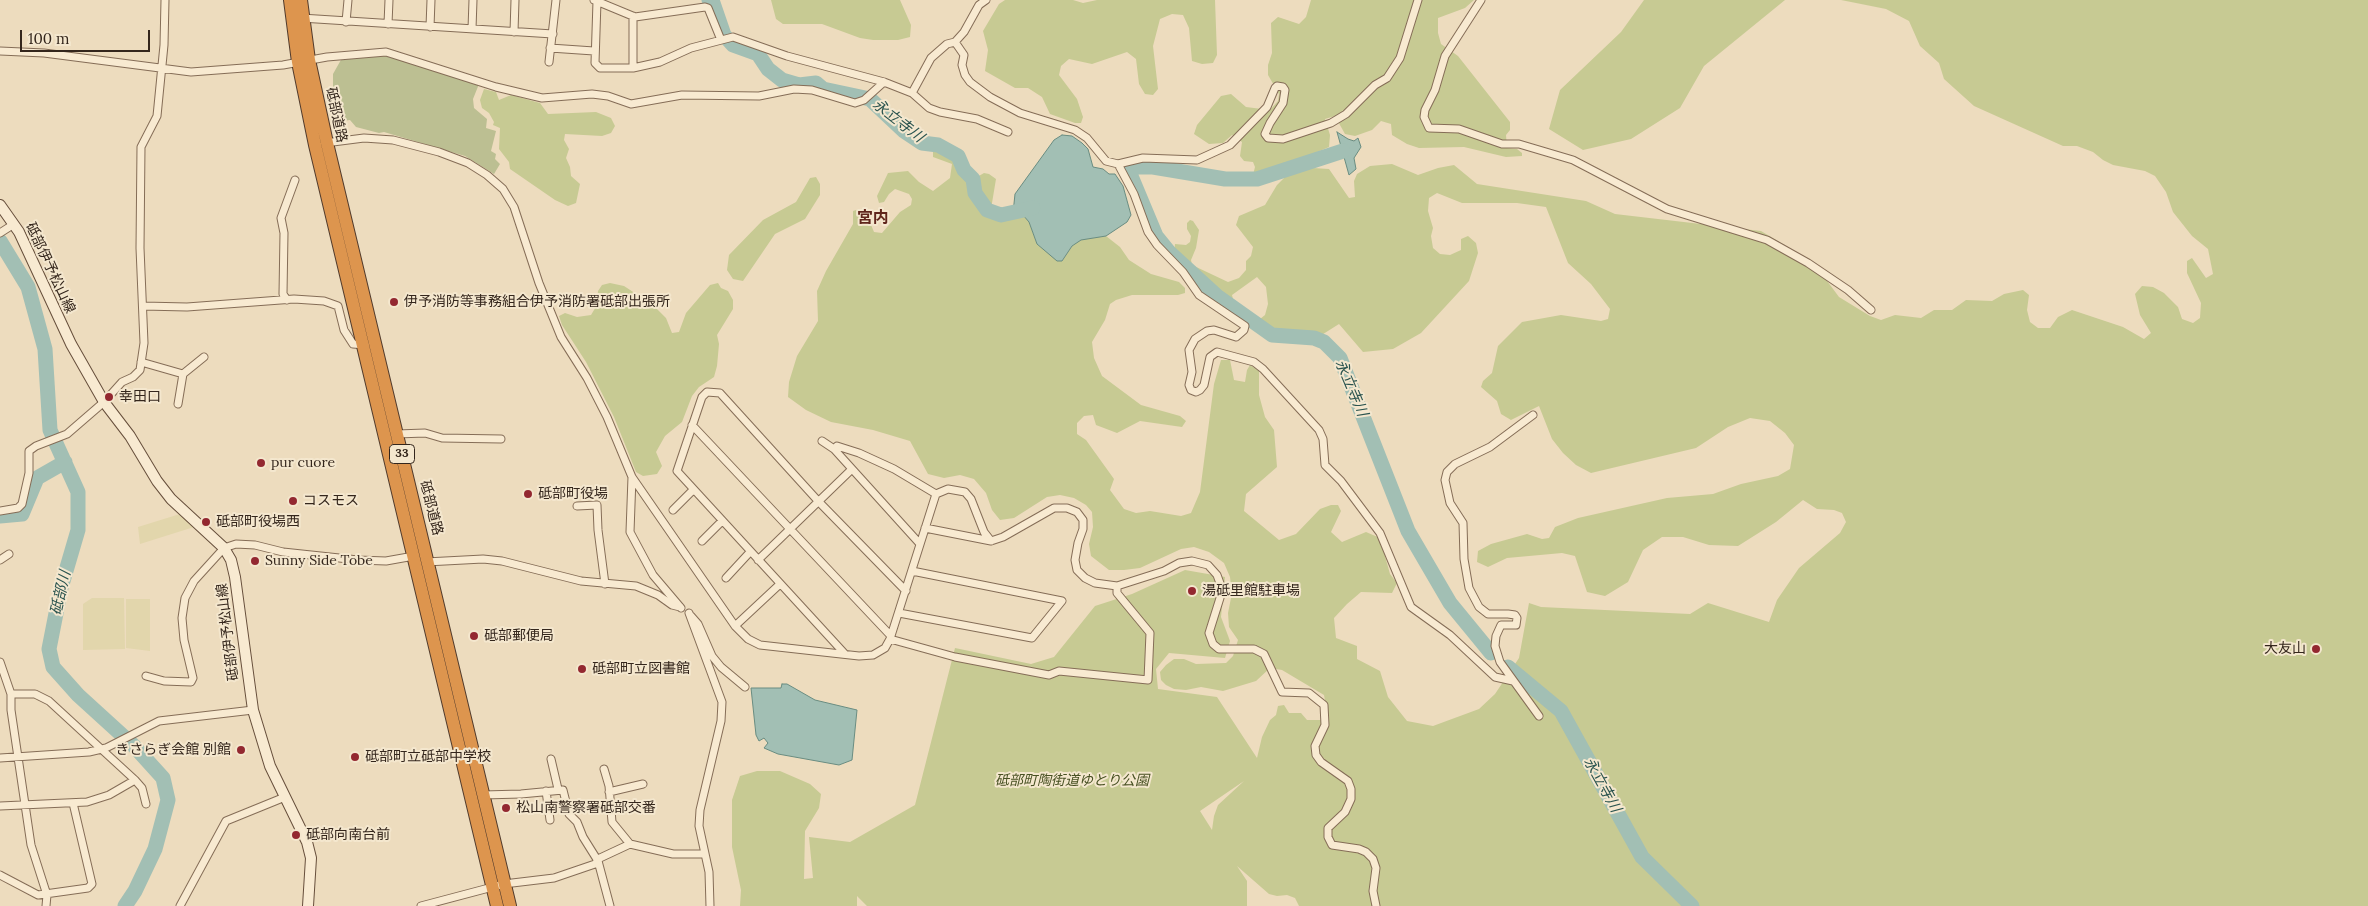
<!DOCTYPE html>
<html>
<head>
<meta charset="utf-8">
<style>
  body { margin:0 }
  #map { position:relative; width:2368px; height:906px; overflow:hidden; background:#eddcbe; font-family:Lora,serif }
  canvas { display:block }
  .scale { position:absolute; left:20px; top:30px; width:130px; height:22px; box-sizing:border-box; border:2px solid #34261c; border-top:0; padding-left:6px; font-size:15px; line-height:18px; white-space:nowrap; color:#34261c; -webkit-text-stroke:4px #f4e7ce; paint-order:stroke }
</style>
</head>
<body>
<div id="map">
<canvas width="2368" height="906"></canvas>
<div class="scale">100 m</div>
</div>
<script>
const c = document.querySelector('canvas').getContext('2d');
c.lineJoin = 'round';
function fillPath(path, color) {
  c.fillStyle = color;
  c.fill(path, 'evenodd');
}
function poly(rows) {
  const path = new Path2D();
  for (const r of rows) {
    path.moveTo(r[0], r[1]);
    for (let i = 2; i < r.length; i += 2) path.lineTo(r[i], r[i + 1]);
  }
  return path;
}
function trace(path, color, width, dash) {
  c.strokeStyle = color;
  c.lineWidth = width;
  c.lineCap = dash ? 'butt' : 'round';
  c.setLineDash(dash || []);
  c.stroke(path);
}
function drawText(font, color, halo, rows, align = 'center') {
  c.font = font + ' Lora,"Noto Sans JP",serif';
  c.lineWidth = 4;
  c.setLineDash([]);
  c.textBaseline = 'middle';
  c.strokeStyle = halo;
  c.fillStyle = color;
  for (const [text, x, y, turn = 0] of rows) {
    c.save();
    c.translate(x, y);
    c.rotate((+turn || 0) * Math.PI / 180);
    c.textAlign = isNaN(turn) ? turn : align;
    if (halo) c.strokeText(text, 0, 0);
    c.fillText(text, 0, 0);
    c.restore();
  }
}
fillPath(poly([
  [180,514,194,527,140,544,138,527],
  [92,598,124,598,125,649,83,650,83,604],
  [126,599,150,599,150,651,126,648]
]), '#e2d6ac');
fillPath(poly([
  [771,0,900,0,911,25,910,37,898,40,873,40,860,38,822,24,783,24,776,19],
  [1005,0,1073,0,1083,3,1097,0,1215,0,1217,55,1213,63,1202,64,1192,61,1189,28,1183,15,1172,14,1160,19,1153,46,1158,89,1153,95,1145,94,1139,84,1136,59,1127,52,1092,64,1069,59,1061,66,1059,75,1077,99,1083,117,1081,123,1075,123,1050,114,1042,97,1028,88,1015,88,985,71,988,50,983,31,999,4],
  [1311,0,1474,0,1465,8,1438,18,1438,33,1441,44,1458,56,1510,122,1510,130,1506,135,1507,148,1517,149,1522,153,1522,156,1506,157,1464,147,1419,148,1407,144,1392,135,1391,124,1381,121,1372,130,1355,136,1345,134,1335,116,1325,119,1330,135,1329,147,1263,175,1253,175,1255,167,1253,162,1244,161,1240,156,1242,142,1232,135,1223,143,1209,144,1194,134,1197,125,1221,96,1231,94,1246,107,1270,110,1278,101,1279,94,1268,75,1268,65,1272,53,1271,23,1278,17,1299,24,1306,17],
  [1644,0,1785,0,1704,66,1680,108,1631,139,1583,150,1549,129,1560,90,1621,32],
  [1841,0,2368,0,2368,906,1299,906,1295,898,1287,895,1277,896,1269,894,1237,866,1247,881,1247,906,867,906,857,896,857,906,740,906,741,890,732,847,732,800,740,776,757,771,780,771,810,784,821,794,819,808,805,831,804,879,813,878,809,837,850,842,915,805,955,648,1031,664,1054,657,1095,606,1132,594,1185,570,1225,577,1221,617,1230,641,1225,658,1169,653,1156,669,1158,689,1217,697,1257,758,1262,737,1270,720,1276,715,1278,706,1284,705,1289,713,1301,713,1307,720,1323,720,1326,706,1324,695,1282,670,1270,668,1256,681,1223,691,1201,687,1186,690,1174,689,1166,685,1161,680,1160,672,1166,665,1174,659,1184,659,1196,664,1226,663,1233,656,1238,640,1229,627,1228,613,1232,593,1230,577,1224,563,1209,552,1194,547,1181,549,1140,568,1124,570,1109,570,1091,556,1089,544,1093,527,1092,512,1086,505,1074,498,1060,495,1047,497,1014,518,1000,520,992,510,986,493,974,479,960,475,944,478,928,474,910,441,873,430,831,422,806,410,788,397,789,382,797,356,818,321,817,291,826,271,853,224,853,211,859,209,869,220,874,232,882,233,900,212,911,205,912,199,909,194,895,189,889,194,884,202,879,203,877,196,888,173,908,171,919,182,933,191,950,178,952,164,933,157,933,151,941,151,957,157,967,179,972,180,984,173,989,174,996,179,991,209,1000,218,1023,215,1029,222,1037,244,1062,261,1072,246,1081,239,1106,236,1120,247,1129,260,1151,274,1179,282,1185,288,1185,293,1178,295,1132,295,1116,300,1110,304,1105,320,1092,342,1094,358,1102,376,1141,405,1180,416,1186,421,1182,427,1140,421,1117,433,1096,425,1093,415,1084,416,1077,423,1077,434,1086,440,1114,479,1110,490,1124,509,1136,513,1150,511,1181,516,1191,513,1200,492,1214,384,1221,360,1230,360,1234,380,1245,382,1247,370,1250,365,1259,371,1259,395,1265,417,1274,430,1277,467,1246,494,1244,511,1279,540,1296,534,1320,509,1331,505,1338,505,1341,511,1331,532,1342,542,1366,532,1380,538,1390,574,1397,583,1392,593,1361,592,1347,604,1334,618,1336,638,1357,646,1357,659,1380,671,1388,697,1407,721,1433,726,1479,709,1495,694,1519,658,1529,603,1541,607,1690,614,1708,603,1769,622,1777,600,1799,568,1840,533,1846,522,1842,513,1834,510,1817,509,1803,500,1776,522,1738,546,1709,545,1683,537,1662,537,1643,550,1628,582,1605,596,1587,592,1575,556,1562,553,1507,558,1488,567,1477,562,1478,551,1491,544,1527,534,1542,539,1549,538,1555,527,1578,518,1667,498,1713,494,1741,484,1778,476,1790,469,1794,445,1785,433,1770,421,1750,418,1728,427,1696,448,1591,473,1576,465,1563,453,1552,439,1539,406,1511,420,1501,414,1497,401,1481,387,1483,381,1492,373,1498,346,1522,322,1561,315,1601,321,1608,319,1610,309,1591,284,1568,263,1546,207,1517,203,1462,203,1437,193,1429,198,1428,211,1433,228,1431,236,1433,248,1440,254,1450,255,1461,250,1461,239,1468,236,1476,243,1478,253,1469,281,1421,333,1393,349,1363,352,1339,324,1320,336,1299,338,1263,332,1258,325,1260,319,1265,315,1268,304,1266,287,1257,277,1232,295,1234,303,1240,306,1245,311,1244,316,1240,317,1225,308,1174,255,1175,244,1186,245,1190,242,1191,236,1187,229,1187,223,1190,220,1193,221,1199,230,1196,248,1191,260,1192,265,1228,282,1239,278,1246,270,1246,261,1251,256,1253,247,1236,225,1239,216,1265,205,1277,185,1288,174,1313,168,1329,169,1349,198,1355,197,1354,181,1357,174,1370,166,1392,164,1418,175,1438,168,1454,165,1477,184,1586,201,1615,214,1761,231,1813,262,1839,297,1870,316,1881,320,1895,315,1921,318,1934,310,1952,310,1966,300,1992,301,2004,294,2023,290,2029,295,2027,310,2030,322,2038,328,2050,328,2058,317,2072,310,2123,327,2144,339,2151,333,2140,315,2135,294,2142,286,2153,287,2164,293,2178,307,2182,319,2193,323,2200,318,2201,303,2187,273,2187,261,2192,258,2206,278,2213,274,2208,249,2192,236,2173,212,2166,192,2155,176,2145,171,2113,165,2103,160,2093,152,2077,146,2063,146,1974,106,1944,79,1939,63,1920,46,1909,21,1886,9],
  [1244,781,1218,805,1214,816,1212,830,1200,811],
  [484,89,496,92,499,100,511,95,540,103,548,114,596,112,611,118,615,126,611,133,602,136,565,134,564,140,569,149,566,158,570,167,571,176,580,184,576,203,568,206,555,200,510,169,509,162,499,149,500,128,493,125,494,122,489,113,482,108,480,100],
  [816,177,820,184,820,195,805,219,775,234,743,281,733,279,727,270,729,255,763,220,796,202,810,178],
  [610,283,624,286,653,305,666,318,672,333,679,332,686,313,710,285,718,283,721,288,728,291,733,300,733,309,717,335,719,344,717,366,714,377,699,387,692,396,682,422,665,436,656,452,662,466,657,474,643,476,636,472,614,417,586,362,562,325,559,316,565,313,577,317,591,315,597,305,598,291,602,285]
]), '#c7ca93');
fillPath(poly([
  [385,54,479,84,473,99,474,108,487,119,486,128,496,131,491,151,496,154,495,159,500,164,494,174,465,156,384,132,379,133,356,127,350,120,343,121,338,118,338,110,333,104,333,74,342,58]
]), '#bcbf92');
const water = poly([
  [1337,132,1348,139,1354,141,1358,138,1361,147,1354,158,1356,169,1349,175,1337,132],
  [1062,135,1072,136,1082,143,1088,149,1093,167,1103,169,1109,174,1115,174,1123,186,1131,215,1127,222,1106,236,1081,240,1072,246,1062,261,1057,261,1037,244,1029,222,1023,215,1013,213,1015,194,1054,140,1062,135],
  [782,684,787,684,815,700,857,710,852,760,839,765,778,754,764,748,768,743,764,738,759,741,756,735,751,688,781,688,782,684]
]);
fillPath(water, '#a2bfb4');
trace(water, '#698c81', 1);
trace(poly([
  [709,0,713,3,724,35,733,45,758,54,768,69,782,80,799,85,816,83,823,89,870,99,904,131,922,143,938,145,958,156,964,170,973,179,975,193,987,210,1001,215,1033,208],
  [1128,169,1156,236,1169,252,1217,296,1272,335,1314,338,1324,342,1340,358,1408,531,1450,603,1491,653],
  [1128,169,1137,167,1153,167,1225,179,1257,179,1343,151],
  [0,241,28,287,45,349,50,430,78,492,78,530,61,588,49,649,53,667,78,695,134,746,163,778,168,800,155,849,135,891,125,906],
  [0,516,22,514,37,478,65,462],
  [1508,667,1561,711,1642,857,1692,906]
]), '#a2bfb4', 15);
const street = poly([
  [594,0,635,17,705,7,708,8,721,40],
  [1481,0,1445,56,1435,90,1425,110,1424,117,1429,128,1459,129,1502,144,1519,144,1573,160,1667,209,1767,240,1808,263,1848,290,1871,310],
  [597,1,595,63,600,68,633,68,660,62,691,48,733,37,787,56,884,82,912,93,929,108,940,112,977,119,1008,132],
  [301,18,553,34],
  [346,22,348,0],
  [388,24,389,0],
  [430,27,431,0],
  [472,29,473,0],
  [514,32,515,0],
  [955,42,964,55,962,65,965,75,970,82,990,97,1020,113,1075,130,1087,138,1106,161,1118,164,1143,158,1197,160,1230,145,1267,107,1275,88,1277,86,1283,87,1285,90,1283,103,1270,123,1265,134,1268,138,1283,139,1331,123,1346,114,1375,85,1387,78,1400,58,1418,0],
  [550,48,594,51],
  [0,51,44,53,191,72,283,65,327,57,386,52,496,87,542,98,592,94,608,96,631,104,682,95,759,96,794,89,812,90,855,103,864,100,884,82],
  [549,62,556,0],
  [633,68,633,16],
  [912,93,931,58,947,44,955,42,964,32,979,5,986,0],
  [325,143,364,138,393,140,439,152,468,163,487,175,503,189,514,207,539,283,561,337,587,378,607,417,632,477,735,626,748,639,760,645,859,656,873,655,885,648,890,639,936,494,948,489,965,492,971,499,984,532,991,541,1003,537,1054,508,1067,508,1077,512,1083,520,1083,529,1078,543,1075,560,1077,570,1085,578,1095,583,1117,586,1164,571,1179,563,1192,561,1208,565,1217,575,1221,586,1220,598,1209,633,1213,644,1219,649,1254,649,1264,654,1282,692,1309,693,1324,705,1325,725,1315,746,1316,755,1321,762,1348,781,1351,789,1351,799,1345,812,1328,828,1328,837,1332,845,1359,849,1366,852,1373,859,1376,868,1373,891,1376,906],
  [1118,164,1134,194,1148,232,1157,245,1183,272,1199,295,1245,326,1244,330,1236,337,1214,330,1207,331,1195,339,1189,350,1192,372,1189,385,1191,390,1196,392,1200,390,1204,385,1210,357,1217,352,1254,362,1263,369,1319,430,1323,439,1325,465,1341,481,1380,533,1411,607,1450,635,1495,677,1513,681],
  [0,233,14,224],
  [287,300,283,294,284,233,281,218,295,180],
  [143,306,187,307,294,299,324,301,338,306,344,330,353,344,365,345],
  [141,362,183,374,178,404],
  [183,374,204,357],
  [1533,415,1490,447,1455,464,1447,472,1445,480,1450,503,1463,523,1464,559,1469,588,1479,607,1488,614,1508,614,1515,615,1517,618,1516,625,1501,625,1496,636,1495,646,1500,662,1539,716],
  [692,425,891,636],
  [397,434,425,433,442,438,501,439],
  [822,441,834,449,920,544],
  [834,449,837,446,859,453,894,469,936,494],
  [632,477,630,532,653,575,681,608],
  [577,506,597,505,598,530,605,584],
  [673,510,693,490],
  [0,511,18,508,22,504,29,473,29,451,36,446,67,434,104,402,122,382,133,377,140,370,144,343,140,248,141,147,157,116,164,45,165,0],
  [925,528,991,541],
  [702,541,722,521],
  [0,560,9,554],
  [758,560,852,469],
  [426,562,483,559,502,561,581,581,636,586,658,595,672,605,680,607],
  [726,578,750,552],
  [689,613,722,702,721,721,700,810,699,826,709,872,710,906],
  [899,613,1032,638,1062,601,912,571],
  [691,616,698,624,712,656,721,667,745,687],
  [735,626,780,584],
  [890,639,955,657,1049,675,1059,671,1148,680,1150,633,1117,593,1117,586],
  [845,654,677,471,702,397,707,392,720,393,819,502,906,591],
  [0,662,11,694,11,710,31,845,47,895,46,906],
  [146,676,164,681,191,682,193,678,184,640,182,618,185,598,194,581,224,548,236,544,255,545,283,552,358,560,386,561,414,556],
  [11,694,35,694,49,701,135,780,142,788,146,804],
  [0,758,89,752,106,748,159,721,253,710],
  [551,759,558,789],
  [604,769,609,786,612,822,630,844],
  [546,791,550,820],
  [609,792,643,784],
  [483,795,521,794,563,790,569,814,577,822,583,837,598,861,610,906],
  [0,806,87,802,109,795,135,780],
  [0,875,38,895,88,888,92,884,73,803],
  [180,906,226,821,285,797],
  [421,906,504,884,554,878,595,864,600,858,630,844,673,854,704,854]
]);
const secondary = poly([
  [0,205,19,232,71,344,104,402,130,436,157,481,171,499,224,548,231,560,235,577,253,710,270,766,307,842,311,858,308,906]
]);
const highway = poly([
  [290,0,298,62,315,145,497,906],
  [301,0,309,60,327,143,510,906]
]);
trace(street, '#856d57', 9);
trace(secondary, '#664e3b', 12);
trace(highway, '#523b2c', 14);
trace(street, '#f8ead1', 7);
trace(secondary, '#f8ead1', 10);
trace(highway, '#dd954e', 12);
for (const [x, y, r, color] of [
  [394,302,5,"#932830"],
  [109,397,5,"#932830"],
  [261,463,5,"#932830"],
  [528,494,5,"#932830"],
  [293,501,5,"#932830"],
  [206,522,5,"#932830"],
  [255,561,5,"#932830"],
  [1192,591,5,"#932830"],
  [474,636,5,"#932830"],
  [2316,649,5,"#932830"],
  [582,669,5,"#932830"],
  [241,750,5,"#932830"],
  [355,757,5,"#932830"],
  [506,808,5,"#932830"],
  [296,835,5,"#932830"]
]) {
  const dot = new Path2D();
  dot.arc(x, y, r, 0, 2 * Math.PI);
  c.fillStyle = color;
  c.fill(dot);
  trace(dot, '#f4e7ce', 2);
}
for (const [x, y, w] of [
  [402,454,25]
]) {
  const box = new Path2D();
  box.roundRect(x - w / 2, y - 9.5, w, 19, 4);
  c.fillStyle = '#f4e7ce';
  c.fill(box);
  trace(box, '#34261c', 1);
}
drawText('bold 12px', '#34261c', null, [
  ["33",402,454]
]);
drawText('14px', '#34261c', '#f4e7ce', [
  ["砥部道路",336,115,78],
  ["砥部伊予松山線",50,268,65],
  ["砥部道路",431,508,76],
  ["砥部伊予松山線",228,632,-97]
]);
drawText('14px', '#34261c', '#f4e7ce', [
  ["伊予消防等事務組合伊予消防署砥部出張所",404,302],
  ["幸田口",119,397],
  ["pur cuore",271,463],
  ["砥部町役場",538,494],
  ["コスモス",303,501],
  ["砥部町役場西",216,522],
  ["Sunny Side Tobe",265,561],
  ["湯砥里館駐車場",1202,591],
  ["砥部郵便局",484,636],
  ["大友山",2306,649,"right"],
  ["砥部町立図書館",592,669],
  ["きさらぎ会館 別館",231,750,"right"],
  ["砥部町立砥部中学校",365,757],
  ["松山南警察署砥部交番",516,808],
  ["砥部向南台前",306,835]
], 'left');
drawText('italic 14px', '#485123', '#f4e7ce', [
  ["砥部町陶街道ゆとり公園",1072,781]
]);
drawText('italic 15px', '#2b544f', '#f4e7ce', [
  ["永立寺川",898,121,38],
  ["永立寺川",1351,388,67],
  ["砥部川",61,593,-77],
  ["永立寺川",1602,785,61]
]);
drawText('bold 16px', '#60261c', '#f4e7ce', [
  ["宮内",873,218]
]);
</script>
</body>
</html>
